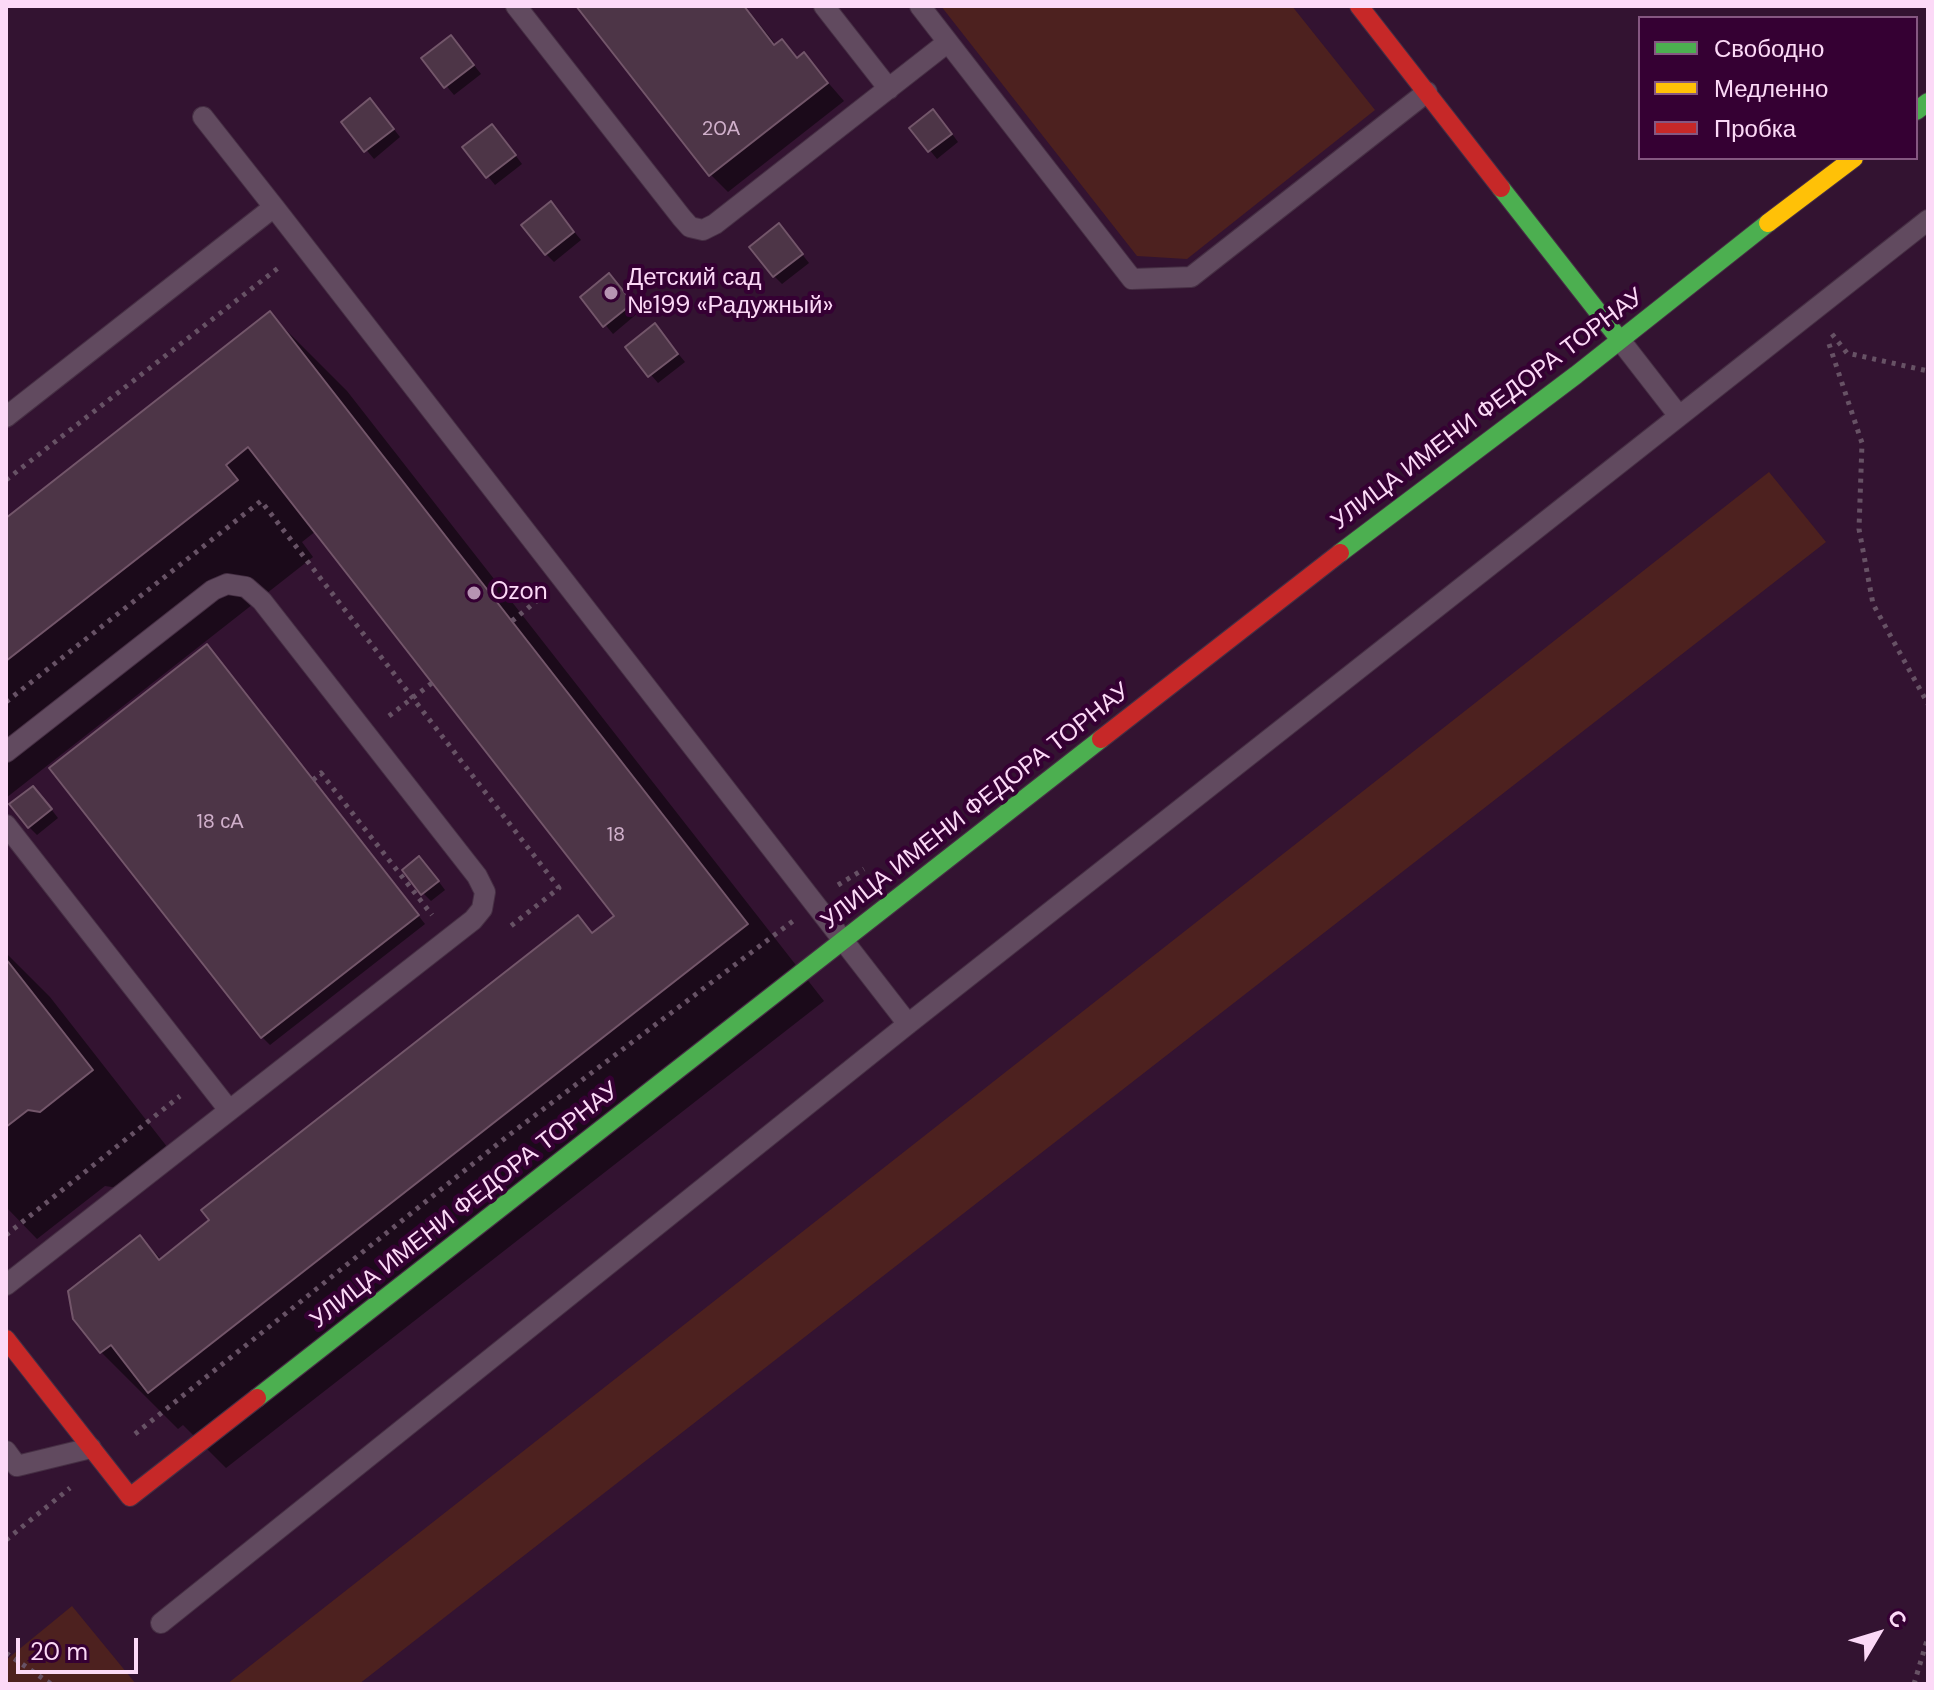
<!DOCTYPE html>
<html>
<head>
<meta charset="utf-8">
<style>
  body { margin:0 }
  #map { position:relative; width:1934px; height:1690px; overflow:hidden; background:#331331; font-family:"DM Sans",sans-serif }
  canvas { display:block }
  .frame { position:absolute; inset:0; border:8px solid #fcd9f7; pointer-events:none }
  .legend { position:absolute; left:1638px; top:16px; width:280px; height:144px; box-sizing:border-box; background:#350033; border:2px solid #855781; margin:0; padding:10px 14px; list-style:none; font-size:24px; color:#fcd9f7 }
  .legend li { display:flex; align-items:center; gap:16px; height:40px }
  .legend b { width:40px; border:2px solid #855781 }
  .north { position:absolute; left:1838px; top:1594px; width:80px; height:80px; -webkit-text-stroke:6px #350033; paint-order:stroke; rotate:52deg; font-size:22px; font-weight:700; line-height:32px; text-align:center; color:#fcd9f7 }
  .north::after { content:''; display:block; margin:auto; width:28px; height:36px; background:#fcd9f7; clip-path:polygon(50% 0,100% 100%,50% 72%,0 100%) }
  .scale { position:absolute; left:16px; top:1638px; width:122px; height:36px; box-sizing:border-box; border:4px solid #fcd9f7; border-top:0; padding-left:10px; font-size:24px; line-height:28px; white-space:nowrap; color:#fcd9f7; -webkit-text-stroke:6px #350033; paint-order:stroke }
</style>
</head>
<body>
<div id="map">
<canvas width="1934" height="1690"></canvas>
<div class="frame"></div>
<ul class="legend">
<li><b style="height:10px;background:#4caf50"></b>Свободно</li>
<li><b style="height:10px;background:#ffc107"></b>Медленно</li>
<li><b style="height:10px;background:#c62828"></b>Пробка</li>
</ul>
<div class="north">С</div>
<div class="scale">20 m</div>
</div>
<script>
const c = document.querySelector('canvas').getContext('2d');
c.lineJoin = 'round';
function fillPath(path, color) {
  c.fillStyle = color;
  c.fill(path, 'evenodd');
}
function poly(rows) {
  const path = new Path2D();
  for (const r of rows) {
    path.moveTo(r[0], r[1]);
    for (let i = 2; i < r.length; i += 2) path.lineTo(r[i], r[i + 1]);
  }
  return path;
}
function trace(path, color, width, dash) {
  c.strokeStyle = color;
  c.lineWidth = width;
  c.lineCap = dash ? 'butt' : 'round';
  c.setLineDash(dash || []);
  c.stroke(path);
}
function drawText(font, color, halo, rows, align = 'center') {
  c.font = font + ' "DM Sans",sans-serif';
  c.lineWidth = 8;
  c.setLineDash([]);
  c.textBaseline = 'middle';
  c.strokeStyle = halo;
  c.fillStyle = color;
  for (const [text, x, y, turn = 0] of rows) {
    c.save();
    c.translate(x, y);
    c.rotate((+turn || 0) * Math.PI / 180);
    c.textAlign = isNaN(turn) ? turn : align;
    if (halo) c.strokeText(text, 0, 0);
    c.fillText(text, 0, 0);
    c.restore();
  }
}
fillPath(poly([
  [941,6,1292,6,1375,110,1187,259,1137,256],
  [1769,472,1826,542,359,1684,227,1684],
  [72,1606,136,1684,6,1684,6,1660]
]), '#4d211f');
fillPath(poly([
  [579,6,745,6,777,46,782,42,799,59,804,55,844,101,728,192,711,175],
  [458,45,481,74,454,95,423,58],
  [378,109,400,137,374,159,343,122],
  [941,119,958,142,937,159,912,128],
  [500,135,522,164,495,185,465,148],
  [558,212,581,240,554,262,546,254],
  [786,234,809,263,782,284,774,276],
  [617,284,639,312,613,334,582,297],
  [270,314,347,391,824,1001,226,1468,183,1425,178,1429,101,1352,75,1318,140,1238,162,1260,578,918,594,934,617,916,316,531,302,542,313,557,6,798,6,520],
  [662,334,685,362,658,383,627,347],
  [215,655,425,924,270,1045,262,1037],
  [41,796,58,818,37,835,29,827],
  [427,866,445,890,431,901,423,893],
  [6,953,50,997,168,1148,118,1188,105,1186,37,1239,6,1207]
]), '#0007');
const building = poly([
  [576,6,744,6,774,45,782,39,797,58,804,52,828,83,709,176,576,6],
  [451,35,474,65,444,88,421,58,451,35],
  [370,98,394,129,364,152,341,122,370,98],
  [933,109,952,134,928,152,909,128,933,109],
  [492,124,516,155,486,178,462,147,492,124],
  [551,201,574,232,545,255,521,225,551,201],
  [779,223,803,254,773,277,749,247,779,223],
  [609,273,633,303,603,327,580,297,609,273],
  [270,311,748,924,148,1393,111,1345,100,1353,73,1319,68,1291,140,1235,159,1260,209,1220,201,1210,578,915,592,933,614,916,248,447,226,465,238,480,6,661,6,518,270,311],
  [655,323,678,354,648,377,625,347,655,323],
  [207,644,419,915,261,1038,49,768,207,644],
  [33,786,52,809,28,828,9,804,33,786],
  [419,856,439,881,421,895,402,870,419,856],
  [6,959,93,1070,40,1112,28,1110,6,1127,6,959]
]);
fillPath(building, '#4d3547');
trace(building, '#73566a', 2);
const lane = poly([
  [516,6,682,218,690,227,703,230,715,224,948,42],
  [824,6,889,89],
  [920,6,1132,279,1191,277,1427,92],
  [203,117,274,207],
  [1620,340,1679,416],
  [6,417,274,207,908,1024],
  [6,752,213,590,227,584,246,587,262,601,477,876,485,892,482,909,473,920,6,1285],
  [6,825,229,1110],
  [6,1451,17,1466,91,1448],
  [161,1623,908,1024,1928,220]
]);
const fast = poly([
  [1916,111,1928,102],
  [1501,188,1620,340],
  [1340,553,1576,375,1768,223],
  [257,1398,1101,739]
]);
const slow = poly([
  [1768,223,1854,158]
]);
const jam = poly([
  [1359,6,1501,188],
  [1101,739,1340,553],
  [6,1339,130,1497,257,1398]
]);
trace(lane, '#462f44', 22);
trace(fast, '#462f44', 20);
trace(slow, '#462f44', 20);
trace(jam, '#462f44', 20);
trace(poly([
  [1832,334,1847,353,1928,371],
  [1829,344,1862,443,1859,529,1873,604,1928,704],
  [6,480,282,265],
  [512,621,539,599],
  [6,702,261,501,559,888,507,929],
  [389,716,432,683],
  [313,780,321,773,432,915],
  [838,885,864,869],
  [6,1235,180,1096],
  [135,1434,509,1135,793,921],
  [6,1540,70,1488],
  [6,1653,51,1684],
  [1914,1684,1928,1637]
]), '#675265', 5, [4, 6]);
trace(lane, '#614a5f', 20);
trace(fast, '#4caf50', 18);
trace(slow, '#ffc107', 18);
trace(jam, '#c62828', 18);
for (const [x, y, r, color] of [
  [611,293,8,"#b694b2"],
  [474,593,8,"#b694b2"]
]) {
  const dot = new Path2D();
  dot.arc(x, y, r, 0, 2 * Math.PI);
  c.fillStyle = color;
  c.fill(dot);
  trace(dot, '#350033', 3);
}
drawText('20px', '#d0b0cb', null, [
  ["20А",721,130],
  ["18 сА",220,823],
  ["18",616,836]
]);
drawText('24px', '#fcd9f7', '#350033', [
  ["Детский сад",627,279],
  ["№199 «Радужный»",627,307],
  ["Ozon",490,593]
], 'left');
drawText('24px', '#fcd9f7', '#350033', [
  ["УЛИЦА ИМЕНИ ФЕДОРА ТОРНАУ",1488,410,-37],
  ["УЛИЦА ИМЕНИ ФЕДОРА ТОРНАУ",976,807,-38],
  ["УЛИЦА ИМЕНИ ФЕДОРА ТОРНАУ",465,1206,-38]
]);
</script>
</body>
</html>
